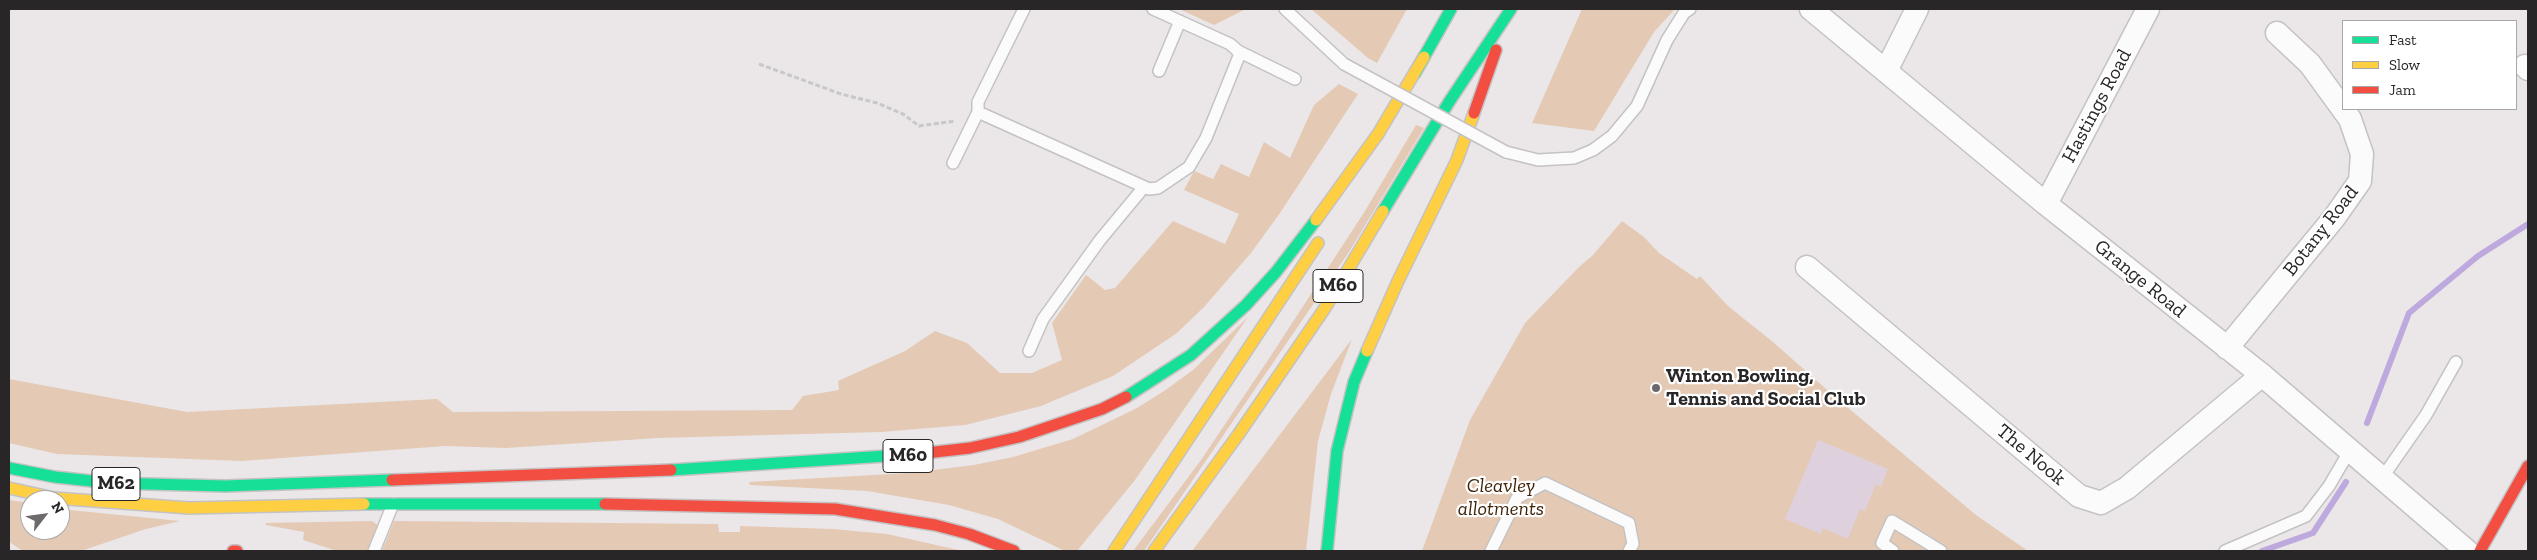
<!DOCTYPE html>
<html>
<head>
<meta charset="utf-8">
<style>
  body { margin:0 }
  #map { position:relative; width:2537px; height:560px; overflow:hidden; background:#ebe7e9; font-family:"Zilla Slab",serif }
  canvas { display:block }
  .frame { position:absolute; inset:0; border:10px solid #282627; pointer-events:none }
  .legend { position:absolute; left:2342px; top:20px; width:175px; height:90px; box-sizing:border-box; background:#fff; border:1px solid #a9a8a9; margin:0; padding:6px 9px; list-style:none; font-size:15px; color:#282627 }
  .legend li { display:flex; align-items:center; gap:10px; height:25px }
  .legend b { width:25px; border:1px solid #a9a8a9 }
  .north { position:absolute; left:20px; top:490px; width:50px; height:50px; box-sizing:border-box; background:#fff; border:1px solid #a9a8a9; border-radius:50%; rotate:60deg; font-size:14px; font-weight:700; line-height:20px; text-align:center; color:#282627 }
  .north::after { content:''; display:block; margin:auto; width:18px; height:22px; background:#6c6a6b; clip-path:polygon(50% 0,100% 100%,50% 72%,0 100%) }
</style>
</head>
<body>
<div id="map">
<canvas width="2537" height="560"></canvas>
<div class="frame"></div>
<ul class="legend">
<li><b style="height:6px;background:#16e098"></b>Fast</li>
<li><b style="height:6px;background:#ffcf43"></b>Slow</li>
<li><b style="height:6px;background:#f24e42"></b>Jam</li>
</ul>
<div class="north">N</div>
</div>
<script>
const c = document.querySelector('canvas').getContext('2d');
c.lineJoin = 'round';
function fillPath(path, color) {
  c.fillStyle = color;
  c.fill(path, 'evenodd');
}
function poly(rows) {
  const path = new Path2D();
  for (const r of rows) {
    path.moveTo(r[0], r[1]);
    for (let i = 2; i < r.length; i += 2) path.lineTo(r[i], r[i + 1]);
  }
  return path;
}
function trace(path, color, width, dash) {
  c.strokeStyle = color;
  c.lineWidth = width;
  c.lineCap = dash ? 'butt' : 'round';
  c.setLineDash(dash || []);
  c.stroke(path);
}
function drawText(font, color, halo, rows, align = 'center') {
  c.font = font + ' "Zilla Slab",serif';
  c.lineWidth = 4.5;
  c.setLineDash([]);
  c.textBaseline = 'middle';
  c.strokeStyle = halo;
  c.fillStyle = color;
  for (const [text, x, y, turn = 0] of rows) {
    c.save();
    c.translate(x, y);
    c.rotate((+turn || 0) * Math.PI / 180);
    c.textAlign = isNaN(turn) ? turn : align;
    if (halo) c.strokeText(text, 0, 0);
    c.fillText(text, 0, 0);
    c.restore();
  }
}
fillPath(poly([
  [1179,9,1246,9,1214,25],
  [1311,9,1407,9,1377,63,1368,58],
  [1582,9,1675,9,1654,32,1594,131,1532,123],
  [1339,84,1358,94,1280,213,1251,253,1204,307,1177,333,1113,376,1041,406,965,425,881,432,658,438,506,448,445,446,242,461,57,454,9,443,9,379,187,412,437,399,453,412,792,410,803,396,839,390,838,381,905,351,935,331,967,343,1000,373,1032,373,1062,360,1052,323,1086,275,1105,290,1115,288,1173,221,1225,244,1239,214,1184,190,1194,171,1213,179,1221,164,1249,177,1264,142,1290,158,1314,105],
  [1416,125,1424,128,1349,252,1144,551,1133,551,1201,460,1270,357,1365,211],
  [1622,221,1644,237,1659,253,1697,279,1700,276,1728,306,1773,342,1834,396,1976,515,2028,551,1422,551,1470,420,1525,323,1580,266,1592,256],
  [1248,317,1135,480,1077,551,1065,551,998,519,949,505,867,491,750,485,749,482,909,473,974,465,1013,457,1073,439,1137,408,1164,391,1193,370],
  [1352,339,1331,394,1318,441,1306,551,1192,551],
  [9,500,30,503,30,530,60,530,60,509,180,521,146,529,81,551,23,551,9,542],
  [372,521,380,527,370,551,337,551,303,540,304,532,266,525,265,523],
  [394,521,718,524,719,532,740,532,740,526,833,529,887,534,963,551,382,551]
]), '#e4c9b4');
trace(poly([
  [2367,423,2409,313,2478,256,2528,224],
  [2262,551,2313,533,2346,482]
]), '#bda9dd', 6);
fillPath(poly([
  [1818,440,1888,469,1881,487,1876,484,1865,511,1860,509,1848,539,1823,528,1821,534,1785,519]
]), '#dfd0dd');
const lane = poly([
  [1024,9,978,102,978,112,1149,189,1158,188,1189,167,1206,138,1239,56,1238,51,1230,44,1153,9],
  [1285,9,1344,64],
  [1238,51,1295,79],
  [1159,71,1180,21],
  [1506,152,1538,160,1574,158,1593,150,1612,136,1637,106,1667,40,1684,13,1690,9],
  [953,163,978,112],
  [1029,351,1043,319,1100,240,1144,187],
  [2382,478,2426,415,2456,362],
  [374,551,393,504],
  [1491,551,1517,498,1545,483,1629,523,1633,544,1629,551],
  [1893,551,1882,543,1892,521,1941,551],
  [2225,551,2306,516,2329,486,2350,450]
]);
const street = poly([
  [1811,9,2046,204,2262,375,2467,551],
  [2525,66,2528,69],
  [1886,71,1917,9],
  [2046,204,2148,9],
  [1807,267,2079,496,2101,503,2127,488,2262,375],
  [2227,348,2334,218,2360,181,2362,154,2350,119,2310,64,2277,33]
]);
const fast = poly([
  [1415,73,1451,9],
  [1383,211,1449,102,1511,9],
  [1126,397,1191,355,1246,305,1276,272,1316,220],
  [9,468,55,477,110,483,225,486,392,480],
  [671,470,917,454],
  [364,504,605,504],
  [1327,551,1337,451,1354,382,1367,351]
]);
const slow = poly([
  [1316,220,1378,134,1424,57],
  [1367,351,1398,281,1457,160,1474,113],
  [9,488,54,498,189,508,364,504],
  [1114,551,1318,243],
  [1154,551,1238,435,1325,308,1383,211]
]);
const jam = poly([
  [1474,113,1496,50],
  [917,454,970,448,1019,437,1102,409,1126,397],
  [392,480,671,470],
  [605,504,835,509,935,525,969,534,1014,551],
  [233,551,237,551],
  [2480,551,2528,466]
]);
trace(lane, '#c4c2c3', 14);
trace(street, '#c4c2c3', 25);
trace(fast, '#c4c2c3', 14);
trace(slow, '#c4c2c3', 14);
trace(jam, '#c4c2c3', 14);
trace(poly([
  [759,64,841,94,877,103,903,114,919,126,956,121]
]), '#c8c8c8', 3, [5, 2.5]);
trace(lane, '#fcfbfc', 11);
trace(street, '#fcfbfc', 22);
trace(fast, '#16e098', 11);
trace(slow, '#ffcf43', 11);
trace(jam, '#f24e42', 11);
const laneBridge = poly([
  [1344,64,1506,152]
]);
trace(laneBridge, '#c4c2c3', 14, []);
trace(laneBridge, '#fcfbfc', 11);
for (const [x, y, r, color] of [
  [1656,388,5,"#6c6a6b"]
]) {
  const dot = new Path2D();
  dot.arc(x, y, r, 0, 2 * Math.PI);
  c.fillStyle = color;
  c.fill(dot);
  trace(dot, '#fff', 2);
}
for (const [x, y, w] of [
  [1338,286,50],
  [908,456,50],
  [116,484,48]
]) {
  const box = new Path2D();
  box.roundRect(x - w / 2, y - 16.5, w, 33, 4);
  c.fillStyle = '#fff';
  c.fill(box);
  trace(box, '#282627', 1);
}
drawText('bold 19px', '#282627', null, [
  ["M60",1338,286],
  ["M60",908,456],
  ["M62",116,484]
]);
drawText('20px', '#282627', '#fff', [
  ["Hastings Road",2097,106,-62],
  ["Botany Road",2321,231,-52],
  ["Grange Road",2140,279,39],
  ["The Nook",2031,455,40]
]);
drawText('bold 20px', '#282627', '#fff', [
  ["Winton Bowling,",1666,376],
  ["Tennis and Social Club",1666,399]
], 'left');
drawText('italic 20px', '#40240a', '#fff', [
  ["Cleavley",1501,486],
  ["allotments",1501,509]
]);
</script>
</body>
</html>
